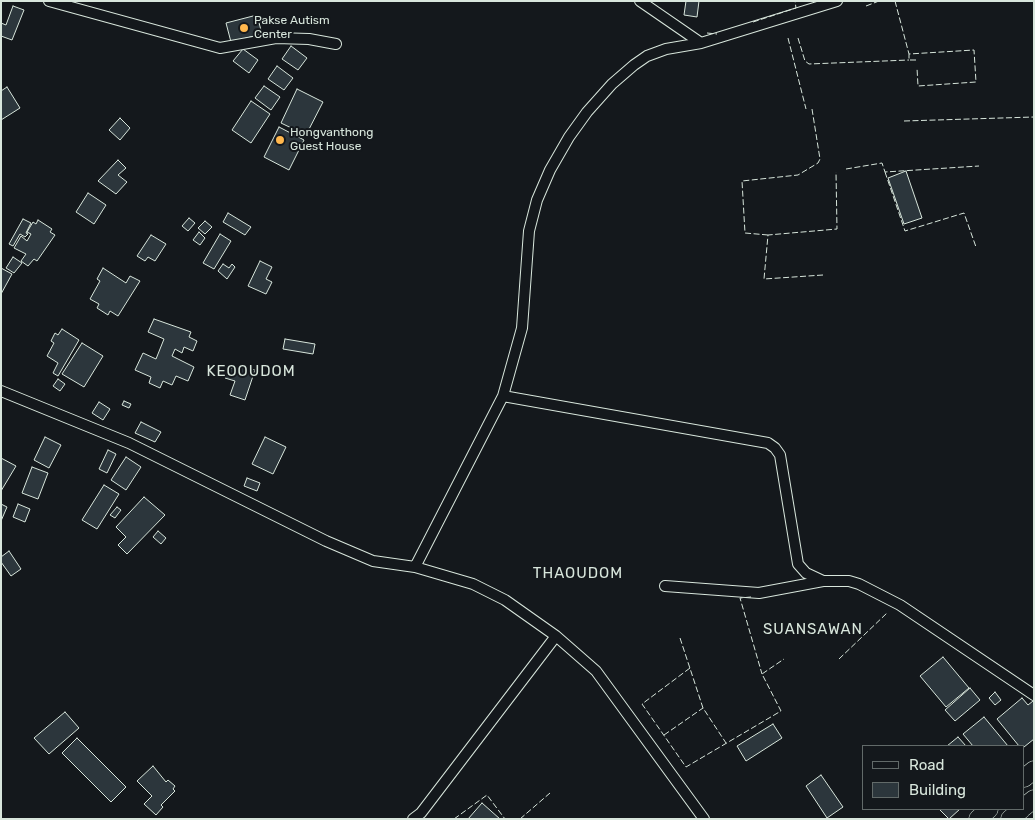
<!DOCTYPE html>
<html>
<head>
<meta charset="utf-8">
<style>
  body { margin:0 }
  #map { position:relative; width:1035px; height:820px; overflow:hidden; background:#14181c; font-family:Rubik,sans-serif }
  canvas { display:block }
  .frame { position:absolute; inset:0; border:2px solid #d8e6dc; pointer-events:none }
  .legend { position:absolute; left:862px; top:745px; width:162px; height:65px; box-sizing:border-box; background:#14181c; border:1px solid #626a69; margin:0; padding:6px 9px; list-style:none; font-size:15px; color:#d8e6dc }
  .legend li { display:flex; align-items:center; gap:10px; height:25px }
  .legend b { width:25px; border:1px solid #626a69 }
</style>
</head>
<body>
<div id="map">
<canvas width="1035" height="820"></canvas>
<div class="frame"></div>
<ul class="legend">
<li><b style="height:6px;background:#14181c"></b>Road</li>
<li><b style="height:14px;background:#2c363c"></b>Building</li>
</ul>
</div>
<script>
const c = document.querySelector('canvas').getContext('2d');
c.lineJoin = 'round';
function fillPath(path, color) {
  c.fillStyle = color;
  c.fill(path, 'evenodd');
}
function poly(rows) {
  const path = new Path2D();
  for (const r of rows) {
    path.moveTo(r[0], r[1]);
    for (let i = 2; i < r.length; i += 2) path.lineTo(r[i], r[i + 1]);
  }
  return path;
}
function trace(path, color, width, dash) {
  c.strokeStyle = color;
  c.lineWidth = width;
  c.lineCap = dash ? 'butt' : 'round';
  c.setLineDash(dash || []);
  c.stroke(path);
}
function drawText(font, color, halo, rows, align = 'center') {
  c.font = font + ' Rubik,sans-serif';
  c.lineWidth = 4;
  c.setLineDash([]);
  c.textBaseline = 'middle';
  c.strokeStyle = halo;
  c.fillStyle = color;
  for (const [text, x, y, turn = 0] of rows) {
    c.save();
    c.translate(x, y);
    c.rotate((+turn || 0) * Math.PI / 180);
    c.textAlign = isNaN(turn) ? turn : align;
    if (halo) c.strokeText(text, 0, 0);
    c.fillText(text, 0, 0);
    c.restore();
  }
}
const building = poly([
  [686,1,699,1,697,17,684,15,686,1],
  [13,6,24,10,12,40,1,36,1,23,6,25,13,6],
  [257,15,262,34,231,42,226,23,257,15],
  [291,46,307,58,298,70,282,59,291,46],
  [243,49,258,60,249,73,233,61,243,49],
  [277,66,293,78,284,90,268,79,277,66],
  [264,86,280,97,271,110,255,98,264,86],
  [7,87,20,108,1,120,1,91,7,87],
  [297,89,323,102,306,135,281,123,297,89],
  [251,101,270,114,251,143,232,130,251,101],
  [120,118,130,128,120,140,109,130,120,118],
  [279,127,304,140,289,170,264,157,279,127],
  [118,160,126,168,118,175,127,182,116,194,98,181,118,160],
  [906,171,922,218,904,224,888,178,906,171],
  [88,193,106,205,94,224,76,212,88,193],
  [228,213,251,227,245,235,223,222,228,213],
  [189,218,195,223,188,231,182,226,189,218],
  [23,219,31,223,26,233,28,234,25,237,20,234,13,246,9,244,23,219],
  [38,220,52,229,50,232,55,235,37,261,34,259,28,266,21,261,26,254,14,248,21,236,27,241,31,234,27,232,33,222,36,224,38,220],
  [205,221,212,227,205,234,198,228,205,221],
  [199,232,205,238,200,245,193,240,199,232],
  [220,234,231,241,214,269,203,263,220,234],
  [151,235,166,244,155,261,148,257,145,261,137,256,151,235],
  [13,257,22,263,14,273,6,268,13,257],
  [260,261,272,267,266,279,272,282,266,294,248,286,260,261],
  [223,264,229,268,232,264,235,267,227,279,218,271,223,264],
  [1,268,12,274,1,294,1,268],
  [103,268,126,283,130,276,140,281,118,316,110,311,108,315,97,308,99,304,90,299,100,281,97,279,103,268],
  [154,319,191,332,189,337,197,341,193,351,184,347,182,353,175,349,172,356,194,367,188,381,176,376,172,385,163,381,160,388,149,383,151,377,135,370,143,353,156,359,164,339,148,332,154,319],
  [62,329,79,340,58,376,53,373,58,363,47,356,54,343,51,341,55,333,58,335,62,329],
  [285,339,315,344,313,354,283,349,285,339],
  [82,343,103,356,84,387,62,374,82,343],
  [240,365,255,370,245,400,230,395,235,381,225,378,228,367,239,370,240,365],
  [58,379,65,384,60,391,53,386,58,379],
  [124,401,131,404,129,408,122,405,124,401],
  [99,402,110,409,103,420,92,413,99,402],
  [141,422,161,432,155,442,135,433,141,422],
  [45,437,61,445,49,468,34,460,45,437],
  [265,437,286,447,273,474,252,464,265,437],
  [108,450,116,454,107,473,99,469,108,450],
  [126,457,141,467,126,490,111,480,126,457],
  [1,458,16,466,1,491,1,458],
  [32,467,48,473,38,499,22,493,32,467],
  [247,478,260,483,257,491,244,486,247,478],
  [104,485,119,494,97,529,82,520,104,485],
  [144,497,165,515,127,554,118,545,126,537,116,527,144,497],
  [1,504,7,507,1,521,1,504],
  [18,504,30,509,25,522,13,517,18,504],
  [117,507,121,510,115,518,110,515,117,507],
  [158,531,166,538,161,544,153,537,158,531],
  [9,551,21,569,11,576,1,562,1,557,9,551],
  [943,657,969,688,946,707,920,676,943,657],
  [970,688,980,700,955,721,945,710,970,688],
  [995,692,1001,700,995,705,989,698,995,692],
  [1022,698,1028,705,1033,701,1034,702,1034,739,1024,747,1019,746,997,719,1022,698],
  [65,712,79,728,49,754,34,738,65,712],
  [984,717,1008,746,973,746,963,734,984,717],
  [773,724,782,738,746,761,737,746,773,724],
  [958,737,966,746,947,746,958,737],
  [77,738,126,787,111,802,62,753,77,738],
  [153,766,166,782,168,780,175,786,173,789,175,791,161,805,163,807,156,815,144,804,152,796,137,781,153,766],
  [821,775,843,807,827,818,806,786,821,775],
  [482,803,500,819,468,819,482,803],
  [939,809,960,809,949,819,939,809]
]);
fillPath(building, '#2c363c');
trace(building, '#d8e6dc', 1);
const minor = poly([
  [49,1,220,48,276,38,309,39,336,44],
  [640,1,701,43],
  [1,391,129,443,326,541,373,561,415,567,473,584,505,600,556,636,596,671,704,819],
  [503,396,768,443,775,448,780,455,798,564,806,573,823,581,849,581,859,584,900,605,1034,695],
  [415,567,503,396,522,328,529,231,537,200,550,170,569,137,587,112,612,84,634,65,647,56,666,49,701,43,837,1],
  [665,586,759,593,823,581],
  [413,819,421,813,556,636]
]);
const trunk = poly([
  [1024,778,1034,770],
  [1024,807,1034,799],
  [978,819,989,809],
  [1010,819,1022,809]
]);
trace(minor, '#d8e6dc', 12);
trace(trunk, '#d8e6dc', 19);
trace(minor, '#14181c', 10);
trace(trunk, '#14181c', 18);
trace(poly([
  [895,1,909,54],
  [866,6,879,1],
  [753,22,796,8,795,1],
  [707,33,717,34],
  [788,38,806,109],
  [798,38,805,61,809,64,909,60],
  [916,60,909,60,909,54,974,50,976,82,918,86,917,68],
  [904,121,1034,117],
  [846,169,882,163,885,172,979,166],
  [885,172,905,231,964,213,976,247],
  [768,235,745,233,742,181,798,175,818,163,820,159,812,109],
  [823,275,764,279,768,235,837,229,836,172],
  [751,597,740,598,762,674],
  [680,638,703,708,726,743],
  [839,659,887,613],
  [690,668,642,704,686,767,781,711,762,674,784,659],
  [664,735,703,708],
  [98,819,101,819],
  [454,819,487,795,505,819],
  [520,819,550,793]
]), '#d8e6dc', 1, [6, 2.5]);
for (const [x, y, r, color] of [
  [244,28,5,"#ffb74d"],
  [280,140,5,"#ffb74d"]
]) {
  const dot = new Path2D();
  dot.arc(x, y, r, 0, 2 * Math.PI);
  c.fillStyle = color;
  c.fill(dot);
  trace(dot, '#14181c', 2);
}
drawText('12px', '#d8e6dc', '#14181c', [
  ["Pakse Autism",254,21],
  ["Center",254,35],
  ["Hongvanthong",290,133],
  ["Guest House",290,147]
], 'left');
c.letterSpacing = '1px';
drawText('15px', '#d8e6dc', '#14181c', [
  ["KEOOUDOM",251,372],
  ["THAOUDOM",578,574],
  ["SUANSAWAN",813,630]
]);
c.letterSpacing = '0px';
</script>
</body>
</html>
